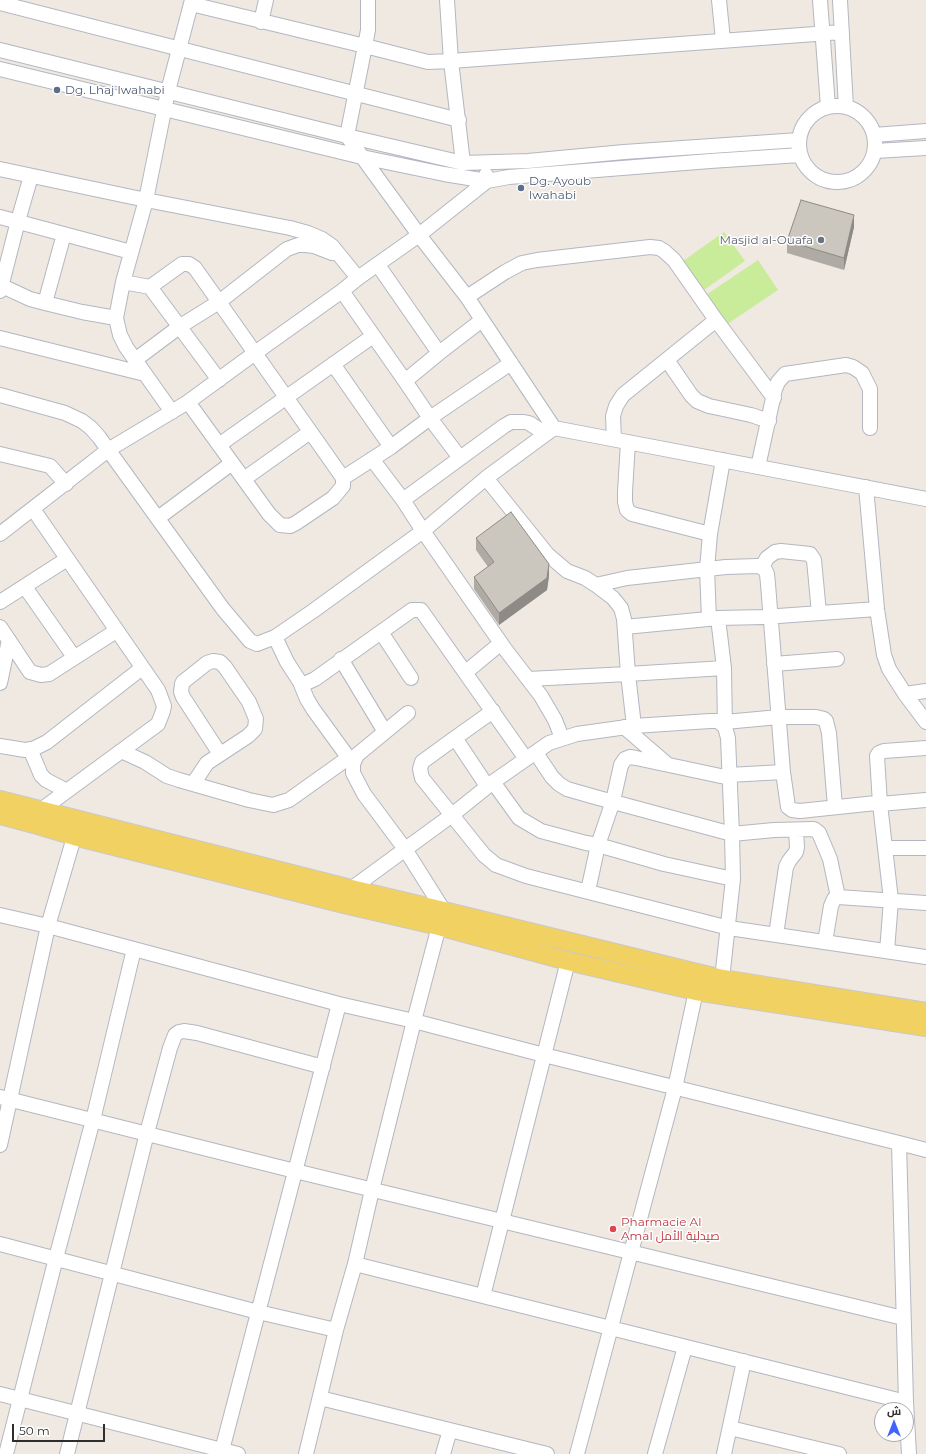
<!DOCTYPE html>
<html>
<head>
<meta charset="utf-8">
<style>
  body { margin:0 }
  #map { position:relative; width:926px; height:1454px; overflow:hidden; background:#efe9e1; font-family:Montserrat,Cairo,sans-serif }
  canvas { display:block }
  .north { position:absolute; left:874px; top:1402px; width:40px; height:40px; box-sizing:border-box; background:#fff; border:1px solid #ababab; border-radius:50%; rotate:0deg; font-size:11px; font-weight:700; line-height:16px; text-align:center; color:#2e2e2e }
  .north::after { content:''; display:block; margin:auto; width:14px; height:18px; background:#4264fb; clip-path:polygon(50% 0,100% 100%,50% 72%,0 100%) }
  .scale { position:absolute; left:12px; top:1424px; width:93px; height:18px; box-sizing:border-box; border:2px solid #2e2e2e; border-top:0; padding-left:5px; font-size:12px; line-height:14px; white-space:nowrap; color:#2e2e2e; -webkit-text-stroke:3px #fff; paint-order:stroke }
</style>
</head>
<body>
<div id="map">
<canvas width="926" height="1454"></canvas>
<div class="north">ش</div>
<div class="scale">50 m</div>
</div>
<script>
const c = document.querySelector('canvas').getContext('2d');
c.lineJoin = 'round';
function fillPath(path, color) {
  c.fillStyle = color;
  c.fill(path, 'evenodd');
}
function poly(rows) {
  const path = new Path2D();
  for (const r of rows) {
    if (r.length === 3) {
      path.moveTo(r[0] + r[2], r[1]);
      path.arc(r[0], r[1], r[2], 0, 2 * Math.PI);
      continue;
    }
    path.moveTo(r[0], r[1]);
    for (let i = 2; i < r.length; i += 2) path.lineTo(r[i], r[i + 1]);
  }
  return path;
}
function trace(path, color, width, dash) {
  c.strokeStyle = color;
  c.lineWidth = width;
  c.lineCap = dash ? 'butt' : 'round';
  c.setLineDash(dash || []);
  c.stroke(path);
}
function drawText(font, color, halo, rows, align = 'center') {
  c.font = font + ' Montserrat,Cairo,sans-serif';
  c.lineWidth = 3;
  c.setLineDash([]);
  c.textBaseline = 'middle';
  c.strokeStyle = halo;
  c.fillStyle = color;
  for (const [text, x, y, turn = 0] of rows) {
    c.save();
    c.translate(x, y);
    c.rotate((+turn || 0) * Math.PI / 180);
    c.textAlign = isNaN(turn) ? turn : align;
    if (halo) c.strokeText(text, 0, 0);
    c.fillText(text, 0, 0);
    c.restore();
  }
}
fillPath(poly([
  [724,232,745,261,704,290,683,261],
  [758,260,778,290,726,325,706,295]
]), '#c9ec9a');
const minor = poly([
  [368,0,368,30,365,46,428,62,451,61,842,32],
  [447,0,451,61,463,163],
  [719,0,723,40],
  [820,0,828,107],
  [840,0,846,107],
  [0,3,459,120],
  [191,4,365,46,347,136,419,235,467,297,554,428,926,499],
  [261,22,266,0],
  [0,50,347,136,463,163,528,161,624,152,799,140],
  [0,69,362,157,444,174,487,181,509,177,710,161,800,155],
  [837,144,38],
  [874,135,926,131],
  [875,151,926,148],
  [0,169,146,200,290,228,308,233,322,239,332,246,358,278],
  [0,217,131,252],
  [378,265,439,353],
  [123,282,150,287,219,380],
  [0,285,30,299,45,303,82,312,116,318],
  [150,287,182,264,189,264,195,268,343,478,343,486,333,498,296,523,290,526,280,525,269,514,188,402],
  [0,291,18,221,31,176],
  [342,291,405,381,430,418,460,458],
  [467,297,505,272,522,263,537,260,624,250,650,247,659,248,664,251,674,260,716,320,774,398],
  [45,303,64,234],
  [0,338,145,374],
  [135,360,179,327,219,302,287,249,298,245,305,245,314,246,332,253],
  [667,360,691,395,697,401,709,406,751,415,769,421],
  [333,364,391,447],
  [405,381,439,353,482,320],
  [0,395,65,413,82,421,91,428,99,437,223,609,250,641,257,644,275,637,313,611,423,531,486,478,554,428],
  [172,412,126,347,120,335,116,318,123,282,146,200,168,91,192,0],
  [614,439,613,416,616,406,623,395,716,320],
  [628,442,625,492,625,502,627,510,632,514,710,534,707,569,709,619],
  [219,445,373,336],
  [0,454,50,466,66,484],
  [372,459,403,500,423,531,505,649,541,696,555,720,562,738],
  [758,467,775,389,778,382,785,374,846,365,853,367,862,373,870,389,870,428],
  [343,478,391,447,430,418,511,363],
  [244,479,310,432],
  [866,487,877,609,884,655,889,669,905,694,926,722],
  [403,500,504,426,511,422,524,422,529,423,546,434],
  [33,509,158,690,164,706,163,711,158,724,41,810,38,816],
  [158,518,232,463],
  [0,534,108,450,188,402,255,353,342,291,358,278,419,235,487,181,486,175],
  [710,534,723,460],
  [762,567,767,558,775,552,781,551,810,554,814,560,819,613],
  [596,585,627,578,726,567,757,566,764,568,767,574,768,584,783,772,788,807,792,810,800,811,876,803,880,804,926,800],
  [25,587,74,657],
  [0,602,67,559],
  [718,618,724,668,725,727],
  [0,627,30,672,41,675,49,674,116,631],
  [625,627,718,618,764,617,877,609],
  [381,632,411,678],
  [275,637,287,662,298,679,300,682,304,684,315,679,412,610,421,610,526,759],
  [341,659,385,732],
  [774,664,837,659],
  [466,672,501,643],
  [528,679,628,674,724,668],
  [300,682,307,699,313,709,353,764],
  [0,683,9,640],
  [905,694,926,691],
  [725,722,779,717,816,717,824,719,826,721,829,733,835,807],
  [634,726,710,721,718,721,725,727,728,738,732,834,733,879,721,988],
  [624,727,667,764],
  [455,738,422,762,420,769,422,778,484,855,496,865,526,876,729,928,926,957],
  [0,746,25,750,35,748,47,742,142,668],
  [30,749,41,775,46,780,67,791],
  [121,751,145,762,167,776,179,780,249,800,273,805,289,800,348,758],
  [536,753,552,777,559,784,567,789,595,797,732,834,774,830,814,829,819,833,830,859,838,897],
  [729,775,783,772],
  [493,782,519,818,541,831,586,843,598,845,664,864,733,879],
  [193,784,207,763,248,736,255,729,256,719,249,702,225,667,220,662,213,661,207,663,183,682,182,684,181,692,183,697,220,754],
  [487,786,455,738,493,711],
  [886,848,926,848],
  [588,891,598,845,613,801,621,765,625,759,630,757,636,758,730,778],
  [348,895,351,889,452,815,493,782,549,743,577,734,634,726,628,674,624,619,621,608,613,598,596,585,585,578,567,571,547,554,486,478],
  [0,915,48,926,339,1004,414,1021,544,1055,899,1143,906,1402,909,1454],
  [776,935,786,867,789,861,796,852,797,847,796,830],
  [825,942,831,906,834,899,838,897,926,903],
  [887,951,891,900,880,804,877,756,879,753,884,751,926,748],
  [0,1097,295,1171,903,1318],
  [899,1143,926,1150],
  [0,1145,48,926,77,827],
  [0,1244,258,1312,336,1330],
  [355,1264,906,1402],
  [483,1296,568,961],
  [0,1394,238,1454],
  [320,1398,547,1454],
  [730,1428,839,1454],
  [6,1454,56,1258,93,1120,134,949],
  [67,1454,147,1133,170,1048,175,1035,179,1032,184,1031,197,1033,323,1067],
  [221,1454,339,1004],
  [306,1454,336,1330,355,1264,372,1190,414,1021,439,926,444,911,405,849,364,794,353,773,353,764,357,755,408,713],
  [443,1454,450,1430],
  [577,1454,675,1088,696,991,697,982],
  [655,1454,685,1347],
  [724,1454,744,1361]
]);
const major = poly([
  [0,800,351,889,444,911,697,973,723,979,926,1012],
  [0,815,34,824,74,836,344,904,439,926,568,961,696,991,926,1027]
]);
trace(minor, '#b4b7c1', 16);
trace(major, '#c9c9c9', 20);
trace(minor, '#fff', 14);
trace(major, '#f2d163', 18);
fillPath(poly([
  [854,227,844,270,787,253,787,241],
  [476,538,549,576,547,590,499,625,474,589,474,577,488,567,476,550]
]), '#afaba4');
fillPath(poly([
  [854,215,854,227,844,270,844,258],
  [549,564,549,576,547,590,499,625,499,613]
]), '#8e8b86');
const building = poly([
  [801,200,854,215,844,258,787,241,801,200],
  [511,512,549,564,547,578,499,613,474,577,494,562,476,538,511,512]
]);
fillPath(building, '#cbc7bf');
trace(building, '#8e8b86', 1);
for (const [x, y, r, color] of [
  [57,90,4,"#5c6f8a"],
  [521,188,4,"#5c6f8a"],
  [821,240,4,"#6b7280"],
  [613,1229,4,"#e0444e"]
]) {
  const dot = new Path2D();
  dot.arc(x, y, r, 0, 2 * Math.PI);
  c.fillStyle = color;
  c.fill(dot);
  trace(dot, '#fff', 1.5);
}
drawText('12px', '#4e5e75', '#fff', [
  ["Dg. Lhaj lwahabi",65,90],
  ["Dg. Ayoub",529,181],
  ["lwahabi",529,195]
], 'left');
drawText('12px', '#5b616d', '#fff', [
  ["Masjid al-Ouafa",813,240]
], 'right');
drawText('12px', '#be3a42', '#fff', [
  ["Pharmacie Al",621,1222],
  ["Amal صيدلية الأمل",621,1236]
], 'left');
</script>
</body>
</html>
